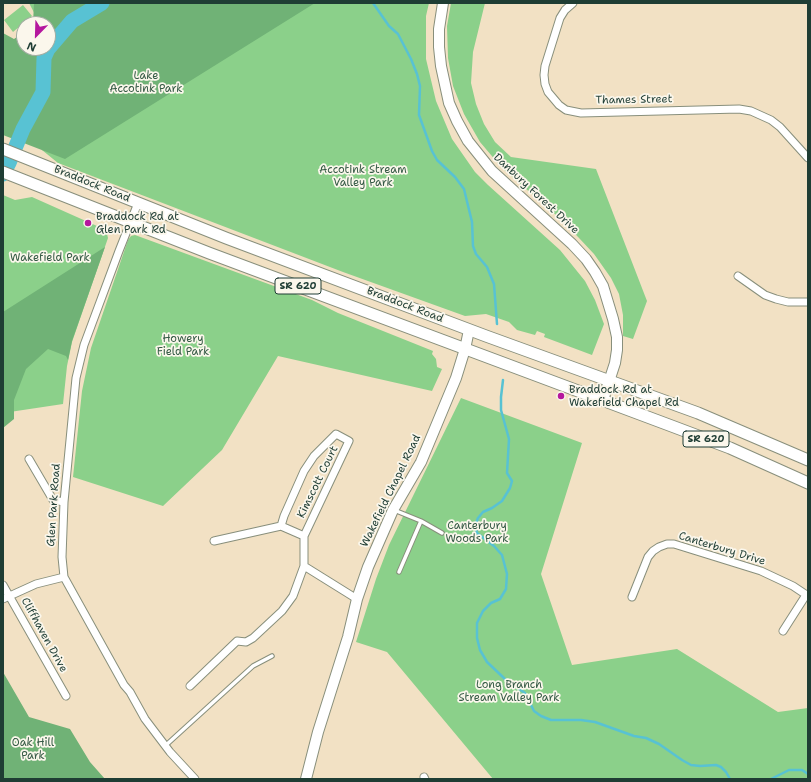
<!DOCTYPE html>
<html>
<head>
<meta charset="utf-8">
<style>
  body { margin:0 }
  #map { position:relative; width:811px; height:782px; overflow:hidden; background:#f2e1c4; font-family:"Shantell Sans",sans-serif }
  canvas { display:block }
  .frame { position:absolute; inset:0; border:4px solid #1f3d34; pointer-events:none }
  .north { position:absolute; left:16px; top:16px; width:40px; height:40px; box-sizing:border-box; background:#fbf7ec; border:1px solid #a3ada2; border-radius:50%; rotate:203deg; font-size:11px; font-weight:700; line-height:16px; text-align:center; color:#1f3d34 }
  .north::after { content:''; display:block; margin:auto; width:14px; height:18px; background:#b5179e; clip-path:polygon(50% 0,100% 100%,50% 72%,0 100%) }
</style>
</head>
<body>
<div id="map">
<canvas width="811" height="782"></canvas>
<div class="frame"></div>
<div class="north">N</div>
</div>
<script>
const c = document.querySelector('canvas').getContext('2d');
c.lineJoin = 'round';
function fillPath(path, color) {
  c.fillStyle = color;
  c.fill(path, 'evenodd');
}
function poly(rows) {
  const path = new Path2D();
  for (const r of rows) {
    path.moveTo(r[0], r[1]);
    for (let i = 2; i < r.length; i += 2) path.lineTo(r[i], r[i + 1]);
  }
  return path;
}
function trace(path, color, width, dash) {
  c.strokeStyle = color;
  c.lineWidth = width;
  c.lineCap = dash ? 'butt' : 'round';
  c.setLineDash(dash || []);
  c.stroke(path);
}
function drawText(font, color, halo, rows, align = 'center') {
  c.font = font + ' "Shantell Sans",sans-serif';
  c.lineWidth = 3.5;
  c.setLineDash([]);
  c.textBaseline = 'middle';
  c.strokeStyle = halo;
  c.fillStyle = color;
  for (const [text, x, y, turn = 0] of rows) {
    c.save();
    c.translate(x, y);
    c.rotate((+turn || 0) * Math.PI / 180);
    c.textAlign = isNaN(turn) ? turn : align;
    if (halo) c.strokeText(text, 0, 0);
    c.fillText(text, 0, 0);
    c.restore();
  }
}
fillPath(poly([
  [29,3,429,3,426,16,426,59,436,101,452,139,475,172,488,185,560,250,585,281,595,300,604,324,592,355,544,337,545,334,537,331,535,335,517,330,509,322,486,314,465,316,343,272,58,163,42,150,54,52,48,24,40,24],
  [451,3,485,3,473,52,471,83,476,104,484,124,495,142,511,157,596,169,647,301,633,339,623,336,623,315,619,294,611,278,594,254,564,222,502,168,480,142,464,114,453,86,448,58,447,26],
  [23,5,32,16,13,32,4,20],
  [3,195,15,200,32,197,106,230,108,238,72,342,67,366,63,404,3,413],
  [135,235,312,300,338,313,433,351,432,354,436,359,437,367,442,369,432,391,278,356,222,450,163,506,73,477,82,391,91,348,128,240,131,236],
  [461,398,582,443,541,574,572,665,677,649,778,712,808,708,808,779,493,779,387,652,356,642,376,579,389,545]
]), '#8bd08a');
fillPath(poly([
  [34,3,315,3,65,159,3,135,3,33,14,39,24,32,24,48,48,48,48,24,33,24],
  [105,247,72,341,68,360,66,356,48,349,26,369,14,400,14,419,3,428,3,312],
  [3,672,29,717,70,729,90,762,105,779,3,779]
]), '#70b276');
trace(poly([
  [373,3,389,26,398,34,411,59,417,74,420,86,419,115,432,151,437,160,455,177,464,189,472,222,473,246,476,254,487,267,494,284,497,324],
  [503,380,501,397,501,410,509,439,507,473,512,481,510,488,502,501,492,508,483,512,478,518,475,526,477,533,494,546,502,555,507,574,506,589,500,599,491,603,483,611,477,623,477,638,480,650,487,662,506,680,525,693,534,711,541,716,551,720,581,720,595,722,634,736,646,738,659,744,682,760,691,765,700,766,716,765,721,767,726,772,730,779],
  [771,779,789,770,802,770,808,774]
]), '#58c2d3', 2.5);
trace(poly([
  [3,174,9,163,23,129,43,92,44,58,48,49,72,21,102,3]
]), '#58c2d3', 15);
const lane = poly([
  [394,510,421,521,399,572],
  [421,521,442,533],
  [165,746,253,666,272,656]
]);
const street = poly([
  [573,3,565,10,560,18,545,66,544,75,545,84,548,92,559,105,566,110,581,113,739,109,751,111,771,120,780,127,808,158],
  [138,203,119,251,84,345,76,378,64,502,62,557,64,577,124,685,130,692,145,719,170,752,195,779],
  [738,276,765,295,776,299,788,302,808,302],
  [29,459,53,500,64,502],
  [281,526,284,516,304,471,314,456,336,434,349,441,304,536],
  [304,566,357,599],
  [3,585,66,696],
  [632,597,648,557,653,551,659,547,667,544,674,544,761,571,793,586,808,596],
  [3,599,36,584,64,577],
  [783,631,806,595],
  [190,686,237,641,246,642,253,638,282,611,293,596,304,566,304,536,281,526,214,541],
  [424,777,425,779]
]);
const secondary = poly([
  [443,3,439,29,439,47,441,66,449,103,457,121,468,141,492,171,572,244,586,259,595,272,603,286,613,319,617,337,617,350,615,363,603,400],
  [306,779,318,732,348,637,357,599,368,567,393,510,421,462,456,378,465,349,469,330]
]);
const primary = poly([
  [3,149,226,238,486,336,698,413,808,460],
  [3,172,209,253,669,425,730,448,808,483]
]);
trace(lane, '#888f7c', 5.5);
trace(street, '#888f7c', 9);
trace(secondary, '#888f7c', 12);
trace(primary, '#888f7c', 13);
trace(lane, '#fff', 3.5);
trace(street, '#fff', 7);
trace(secondary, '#fff', 10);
trace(primary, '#fff', 11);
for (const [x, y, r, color] of [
  [88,223,4,"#b5179e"],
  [561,396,4,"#b5179e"]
]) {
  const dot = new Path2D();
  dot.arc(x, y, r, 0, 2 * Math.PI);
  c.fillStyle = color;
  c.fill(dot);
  trace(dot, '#fbf7ec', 1.5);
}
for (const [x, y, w] of [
  [298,286,46],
  [706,439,46]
]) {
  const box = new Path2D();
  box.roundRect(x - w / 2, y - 8, w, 16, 3);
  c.fillStyle = '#fbf7ec';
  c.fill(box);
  trace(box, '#1f3d34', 1);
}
drawText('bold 10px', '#1f3d34', null, [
  ["SR 620",298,286],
  ["SR 620",706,439]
]);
drawText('11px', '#355a45', '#fbf7ec', [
  ["Lake",146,76],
  ["Accotink Park",146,89],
  ["Accotink Stream",363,170],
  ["Valley Park",363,183],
  ["Wakefield Park",50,258],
  ["Howery",183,339],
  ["Field Park",183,352],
  ["Canterbury",477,526],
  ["Woods Park",477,539],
  ["Long Branch",509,685],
  ["Stream Valley Park",509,698],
  ["Oak Hill",33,743],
  ["Park",33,756]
]);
drawText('11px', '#1f3d34', '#fbf7ec', [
  ["Thames Street",634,100,-1],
  ["Braddock Road",92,184,22],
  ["Danbury Forest Drive",536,194,43],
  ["Braddock Road",405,305,21],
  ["Kimscott Court",318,482,-64],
  ["Wakefield Chapel Road",391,491,-64],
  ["Glen Park Road",54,505,-86],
  ["Canterbury Drive",722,549,17],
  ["Cliffhaven Drive",44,635,61]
]);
drawText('11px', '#1f3d34', '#fbf7ec', [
  ["Braddock Rd at",96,217],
  ["Glen Park Rd",96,230],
  ["Braddock Rd at",569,390],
  ["Wakefield Chapel Rd",569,403]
], 'left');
</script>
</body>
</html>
